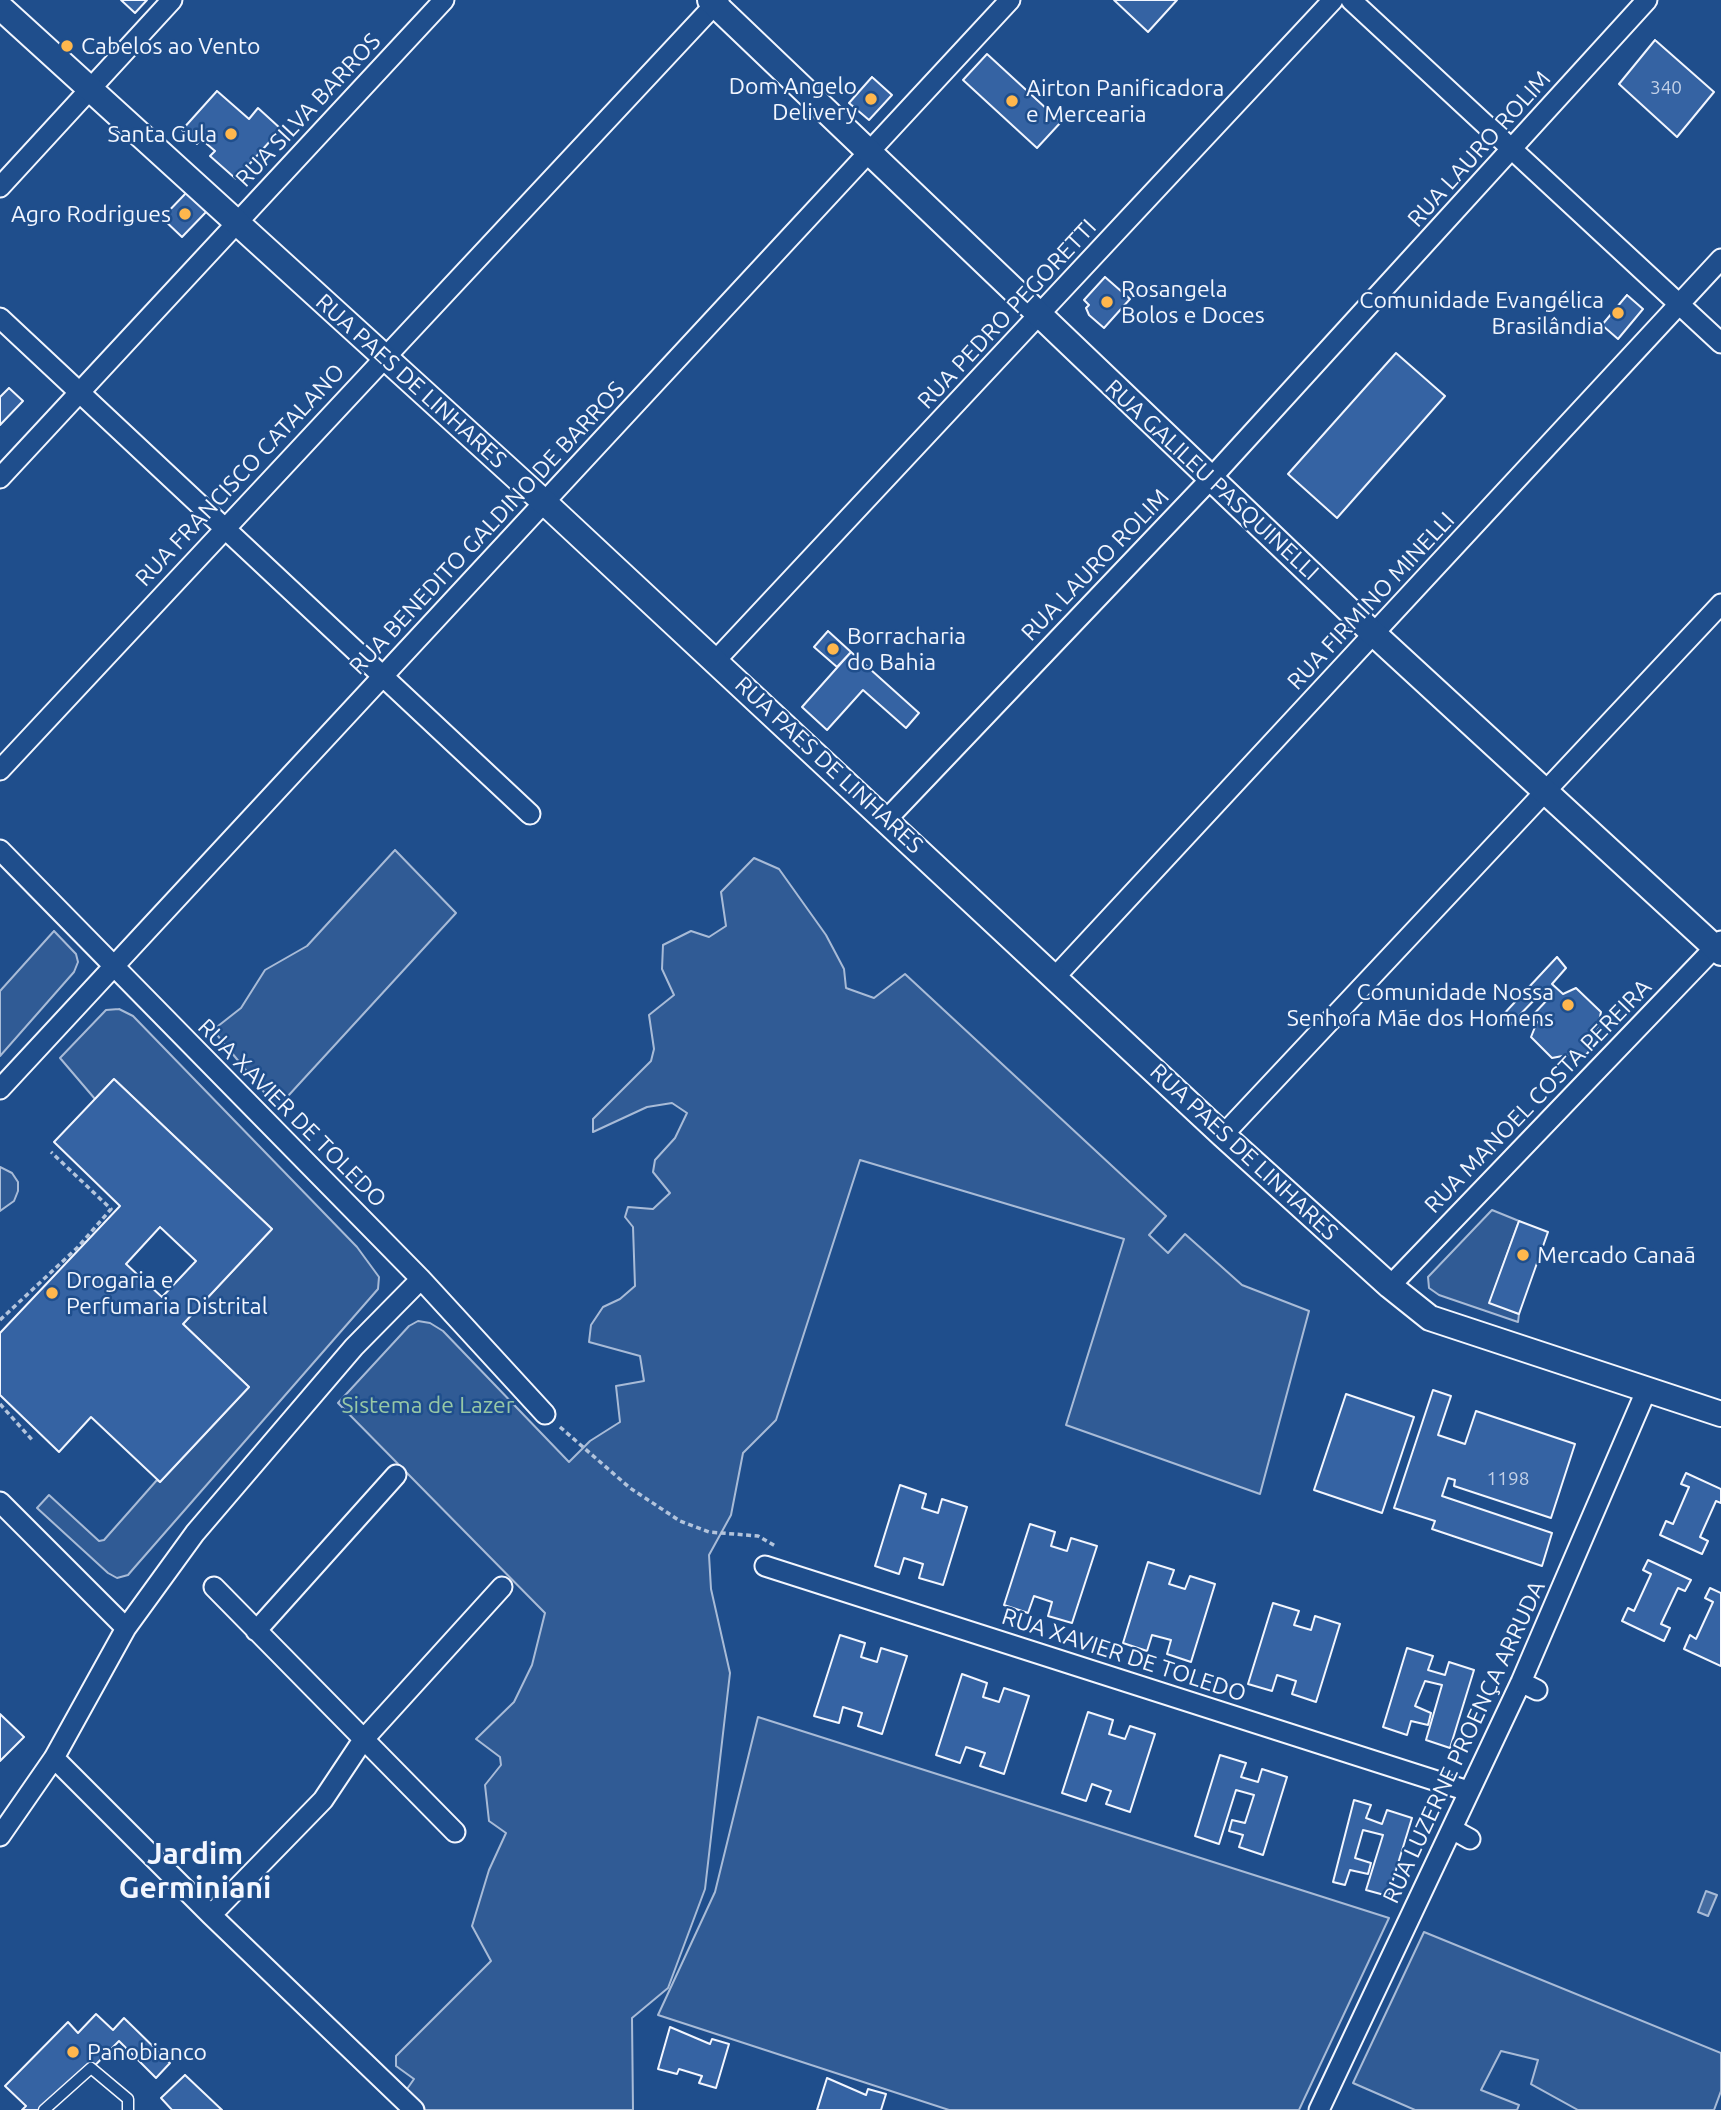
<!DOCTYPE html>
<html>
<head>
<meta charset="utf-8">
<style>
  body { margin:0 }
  canvas { display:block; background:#1f4e8c }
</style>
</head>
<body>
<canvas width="1721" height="2110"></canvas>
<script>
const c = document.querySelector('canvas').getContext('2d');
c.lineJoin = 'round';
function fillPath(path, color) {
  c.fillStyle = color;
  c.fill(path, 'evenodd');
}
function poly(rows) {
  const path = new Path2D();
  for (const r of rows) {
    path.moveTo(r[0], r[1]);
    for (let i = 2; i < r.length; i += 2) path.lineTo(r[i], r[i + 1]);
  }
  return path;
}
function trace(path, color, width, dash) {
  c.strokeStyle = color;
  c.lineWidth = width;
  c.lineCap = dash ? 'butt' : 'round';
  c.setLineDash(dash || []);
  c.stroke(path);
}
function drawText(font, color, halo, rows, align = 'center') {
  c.font = font + ' Ubuntu,sans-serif';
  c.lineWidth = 5;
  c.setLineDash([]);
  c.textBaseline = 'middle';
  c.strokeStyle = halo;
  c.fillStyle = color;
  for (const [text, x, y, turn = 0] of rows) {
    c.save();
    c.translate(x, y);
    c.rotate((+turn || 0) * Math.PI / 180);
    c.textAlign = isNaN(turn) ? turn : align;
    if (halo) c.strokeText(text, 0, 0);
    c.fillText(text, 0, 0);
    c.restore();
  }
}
const built = poly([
  [395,850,456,913,277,1108,213,1030,241,1008,265,970,307,946,395,850],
  [754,858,779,869,826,935,844,969,846,988,874,998,905,974,1166,1216,1149,1235,1168,1253,1185,1234,1242,1285,1309,1311,1260,1494,1066,1425,1124,1239,860,1160,776,1420,743,1453,731,1515,709,1555,711,1589,730,1673,705,1889,668,1988,632,2018,633,2110,422,2110,407,2089,414,2079,396,2066,396,2056,491,1961,472,1926,489,1870,506,1833,489,1821,485,1785,501,1765,500,1757,476,1739,514,1702,532,1665,545,1613,338,1403,409,1326,418,1321,430,1323,443,1331,569,1462,590,1441,620,1422,616,1386,644,1381,640,1356,589,1342,591,1325,603,1307,620,1299,635,1286,633,1227,625,1217,628,1207,653,1209,670,1193,653,1172,655,1160,675,1138,687,1113,672,1103,647,1107,593,1132,593,1119,651,1061,654,1049,649,1015,674,995,662,969,663,945,691,931,709,937,726,926,721,892,754,858],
  [54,931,76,954,78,962,74,972,0,1056,0,991,54,931],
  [119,1009,133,1016,357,1247,379,1277,378,1289,134,1568,128,1575,117,1578,108,1573,37,1508,49,1495,99,1541,104,1540,157,1480,160,1482,249,1387,183,1324,272,1229,114,1079,95,1099,60,1058,106,1010,119,1009],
  [0,1167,12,1173,18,1182,18,1191,14,1201,0,1211,0,1167],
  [1492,1210,1519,1221,1490,1302,1519,1314,1518,1322,1439,1295,1429,1288,1428,1277,1492,1210],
  [758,1717,1389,1918,1299,2110,949,2110,658,2015,715,1892,758,1717],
  [1424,1932,1721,2053,1721,2091,1714,2110,1578,2110,1531,2084,1538,2060,1501,2051,1481,2090,1519,2105,1517,2110,1415,2110,1353,2083,1424,1932]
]);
fillPath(built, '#305b95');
trace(built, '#a8bbd7', 2);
const water = poly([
  [1706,1891,1717,1895,1708,1916,1698,1912,1706,1891]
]);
fillPath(water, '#446ba0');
trace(water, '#a8bbd7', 2);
const building = poly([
  [121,0,147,0,135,13,121,0],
  [1114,0,1177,0,1148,32,1114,0],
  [1655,40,1714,92,1677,137,1619,84,1655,40],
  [987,54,1061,122,1037,148,963,80,987,54],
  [872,77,892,95,869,120,849,103,872,77],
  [217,91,249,119,258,108,281,129,236,179,210,156,215,151,201,139,197,144,182,130,217,91],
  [187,192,207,211,182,237,162,218,187,192],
  [1105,277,1130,299,1104,328,1089,315,1086,308,1089,305,1084,300,1105,277],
  [1627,295,1643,309,1618,339,1602,325,1627,295],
  [1396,353,1445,396,1337,518,1288,474,1396,353],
  [9,388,23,401,0,425,0,397,9,388],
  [828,631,851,652,837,667,814,647,828,631],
  [851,652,919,713,906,728,863,690,827,730,802,707,851,652],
  [1557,957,1566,968,1552,984,1563,994,1576,988,1601,1012,1596,1037,1600,1039,1584,1057,1578,1053,1552,1058,1531,1037,1537,1022,1532,1016,1548,999,1541,993,1510,1025,1501,1017,1557,957],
  [114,1079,272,1229,183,1324,249,1387,160,1482,91,1417,59,1452,0,1395,0,1333,120,1206,54,1142,114,1079],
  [160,1227,196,1261,162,1297,126,1264,160,1227],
  [1519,1221,1548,1232,1519,1314,1489,1303,1519,1221],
  [1433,1390,1451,1396,1438,1435,1465,1444,1476,1411,1575,1444,1551,1518,1454,1486,1455,1480,1448,1478,1442,1496,1552,1533,1542,1566,1432,1529,1435,1521,1394,1508,1433,1390],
  [1346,1394,1414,1417,1382,1513,1314,1490,1346,1394],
  [1686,1473,1721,1489,1721,1503,1716,1501,1700,1537,1708,1541,1702,1554,1660,1535,1666,1521,1673,1524,1689,1487,1681,1484,1686,1473],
  [900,1485,926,1494,922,1508,938,1513,942,1499,967,1507,943,1585,919,1578,923,1564,904,1558,899,1574,875,1566,900,1485],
  [1030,1524,1055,1532,1051,1546,1067,1551,1071,1538,1097,1546,1072,1623,1048,1616,1052,1602,1034,1596,1028,1613,1004,1605,1030,1524],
  [1648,1560,1691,1580,1685,1591,1678,1588,1661,1624,1670,1628,1664,1641,1622,1621,1628,1608,1634,1611,1651,1574,1643,1570,1648,1560],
  [1148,1562,1174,1570,1169,1584,1185,1589,1190,1576,1215,1584,1191,1662,1167,1654,1171,1640,1152,1635,1147,1651,1123,1643,1148,1562],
  [1710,1588,1721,1593,1721,1666,1684,1649,1690,1635,1696,1639,1713,1602,1705,1598,1710,1588],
  [1273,1603,1299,1611,1294,1625,1311,1630,1315,1616,1340,1624,1316,1702,1292,1694,1296,1681,1277,1675,1272,1691,1248,1684,1273,1603],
  [840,1635,865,1643,861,1657,877,1662,881,1648,907,1656,882,1734,858,1726,862,1713,843,1707,839,1723,814,1716,840,1635],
  [1407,1648,1433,1656,1428,1670,1445,1675,1449,1662,1474,1670,1450,1748,1426,1740,1442,1685,1425,1681,1415,1706,1431,1713,1428,1725,1411,1721,1407,1735,1383,1727,1407,1648],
  [962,1674,987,1683,983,1697,999,1702,1004,1688,1029,1696,1004,1774,980,1766,985,1753,966,1747,960,1763,936,1755,962,1674],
  [1088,1712,1113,1720,1109,1734,1125,1739,1130,1726,1155,1734,1130,1812,1106,1804,1111,1791,1092,1784,1086,1801,1062,1793,1088,1712],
  [0,1714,24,1737,0,1761,0,1714],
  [1220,1755,1246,1763,1241,1777,1258,1782,1262,1769,1287,1777,1263,1855,1239,1847,1243,1835,1229,1831,1232,1820,1245,1823,1254,1795,1236,1790,1219,1844,1195,1836,1220,1755],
  [1354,1800,1371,1805,1366,1818,1382,1824,1387,1810,1412,1818,1388,1896,1366,1890,1383,1835,1363,1830,1355,1858,1371,1863,1368,1874,1350,1870,1345,1885,1333,1882,1354,1800],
  [96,2014,113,2030,124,2018,170,2063,156,2078,119,2041,51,2110,22,2110,26,2106,5,2086,68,2022,78,2033,96,2014],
  [670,2027,710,2044,712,2039,729,2044,716,2088,699,2083,702,2076,679,2069,677,2074,658,2069,670,2027],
  [185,2075,222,2110,172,2110,161,2098,185,2075],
  [827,2078,866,2095,868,2089,886,2094,881,2110,817,2110,827,2078]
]);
fillPath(building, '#3563a3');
trace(building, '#f2f6ff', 2);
const service = poly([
  [44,2110,91,2068,128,2099,128,2110]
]);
const minor = poly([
  [1351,0,1721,343],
  [0,187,172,0],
  [0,318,530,814],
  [0,478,444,0],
  [716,660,1333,0],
  [0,770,719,0],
  [887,819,1203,487,1647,0],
  [0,850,421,1279,545,1414],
  [1056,976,1721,259],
  [0,1089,1010,0],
  [1223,1135,1721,604],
  [1390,1286,1721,941],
  [0,1502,126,1628],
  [765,1566,1468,1791],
  [214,1587,455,1832],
  [256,1631,396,1475],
  [1521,1682,1537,1690],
  [54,1758,211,1915,414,2110],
  [1452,1829,1470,1839],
  [0,1836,54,1758,126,1628,195,1533,354,1347,421,1279],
  [211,1915,323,1800,363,1740,502,1587],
  [1319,2110,1521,1682,1646,1391]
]);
const tertiary = poly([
  [710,0,1374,634,1721,953],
  [0,7,544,502,1223,1135,1390,1286,1430,1318,1721,1414]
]);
trace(service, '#f2f6ff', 13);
trace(minor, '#f2f6ff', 23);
trace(tertiary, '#f2f6ff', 28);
trace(poly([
  [0,1320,78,1247,111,1209,51,1152],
  [0,1404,34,1442],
  [560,1427,630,1488,680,1521,709,1532,758,1536,777,1547]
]), '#b3c4dc', 3.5, [5, 3.5]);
trace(service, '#1f4e8c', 10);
trace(minor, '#1f4e8c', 19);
trace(tertiary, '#1f4e8c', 24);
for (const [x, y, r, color] of [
  [67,46,7,"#ffb74d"],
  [871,99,7,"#ffb74d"],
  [1012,101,7,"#ffb74d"],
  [231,134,7,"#ffb74d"],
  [185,214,7,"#ffb74d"],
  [1107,302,7,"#ffb74d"],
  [1618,313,7,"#ffb74d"],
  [833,649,7,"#ffb74d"],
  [1568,1005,7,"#ffb74d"],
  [1523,1255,7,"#ffb74d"],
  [52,1293,7,"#ffb74d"],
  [73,2052,7,"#ffb74d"]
]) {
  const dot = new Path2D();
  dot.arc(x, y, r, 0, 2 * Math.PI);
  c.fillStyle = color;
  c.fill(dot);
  trace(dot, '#1f4e8c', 2.5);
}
drawText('19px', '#c3d1e8', null, [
  ["340",1666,88],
  ["1198",1508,1479]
]);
drawText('23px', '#f2f6ff', '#1f4e8c', [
  ["Cabelos ao Vento",81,46],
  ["Dom Angelo",857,86,"right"],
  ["Delivery",857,112,"right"],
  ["Airton Panificadora",1026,88],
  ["e Mercearia",1026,114],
  ["Santa Gula",217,134,"right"],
  ["Agro Rodrigues",171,214,"right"],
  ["Rosangela",1121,289],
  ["Bolos e Doces",1121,315],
  ["Comunidade Evangélica",1604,300,"right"],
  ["Brasilândia",1604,326,"right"],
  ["Borracharia",847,636],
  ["do Bahia",847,662],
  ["Comunidade Nossa",1554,992,"right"],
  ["Senhora Mãe dos Homens",1554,1018,"right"],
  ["Mercado Canaã",1537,1255],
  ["Drogaria e",66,1280],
  ["Perfumaria Distrital",66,1306],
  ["Panobianco",87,2052]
], 'left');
drawText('23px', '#f2f6ff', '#1f4e8c', [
  ["RUA SILVA BARROS",308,110,-47],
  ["RUA LAURO ROLIM",1479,149,-48],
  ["RUA PEDRO PEGORETTI",1007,314,-47],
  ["RUA PAES DE LINHARES",411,381,42],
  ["RUA FRANCISCO CATALANO",240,475,-47],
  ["RUA GALILEU PASQUINELLI",1212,480,43],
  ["RUA BENEDITO GALDINO DE BARROS",487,528,-47],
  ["RUA LAURO ROLIM",1095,565,-46],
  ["RUA FIRMINO MINELLI",1371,601,-47],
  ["RUA PAES DE LINHARES",829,765,43],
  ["RUA MANOEL COSTA PEREIRA",1538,1096,-46],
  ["RUA XAVIER DE TOLEDO",292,1113,45],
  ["RUA PAES DE LINHARES",1244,1152,43],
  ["RUA XAVIER DE TOLEDO",1124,1655,18],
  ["RUA LUZERNE PROENÇA ARRUDA",1464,1742,-65]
]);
drawText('23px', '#97c8a6', '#1f4e8c', [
  ["Sistema de Lazer",428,1405]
]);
drawText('bold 30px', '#f2f6ff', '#1f4e8c', [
  ["Jardim",195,1854],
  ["Germiniani",195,1888]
]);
</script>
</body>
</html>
